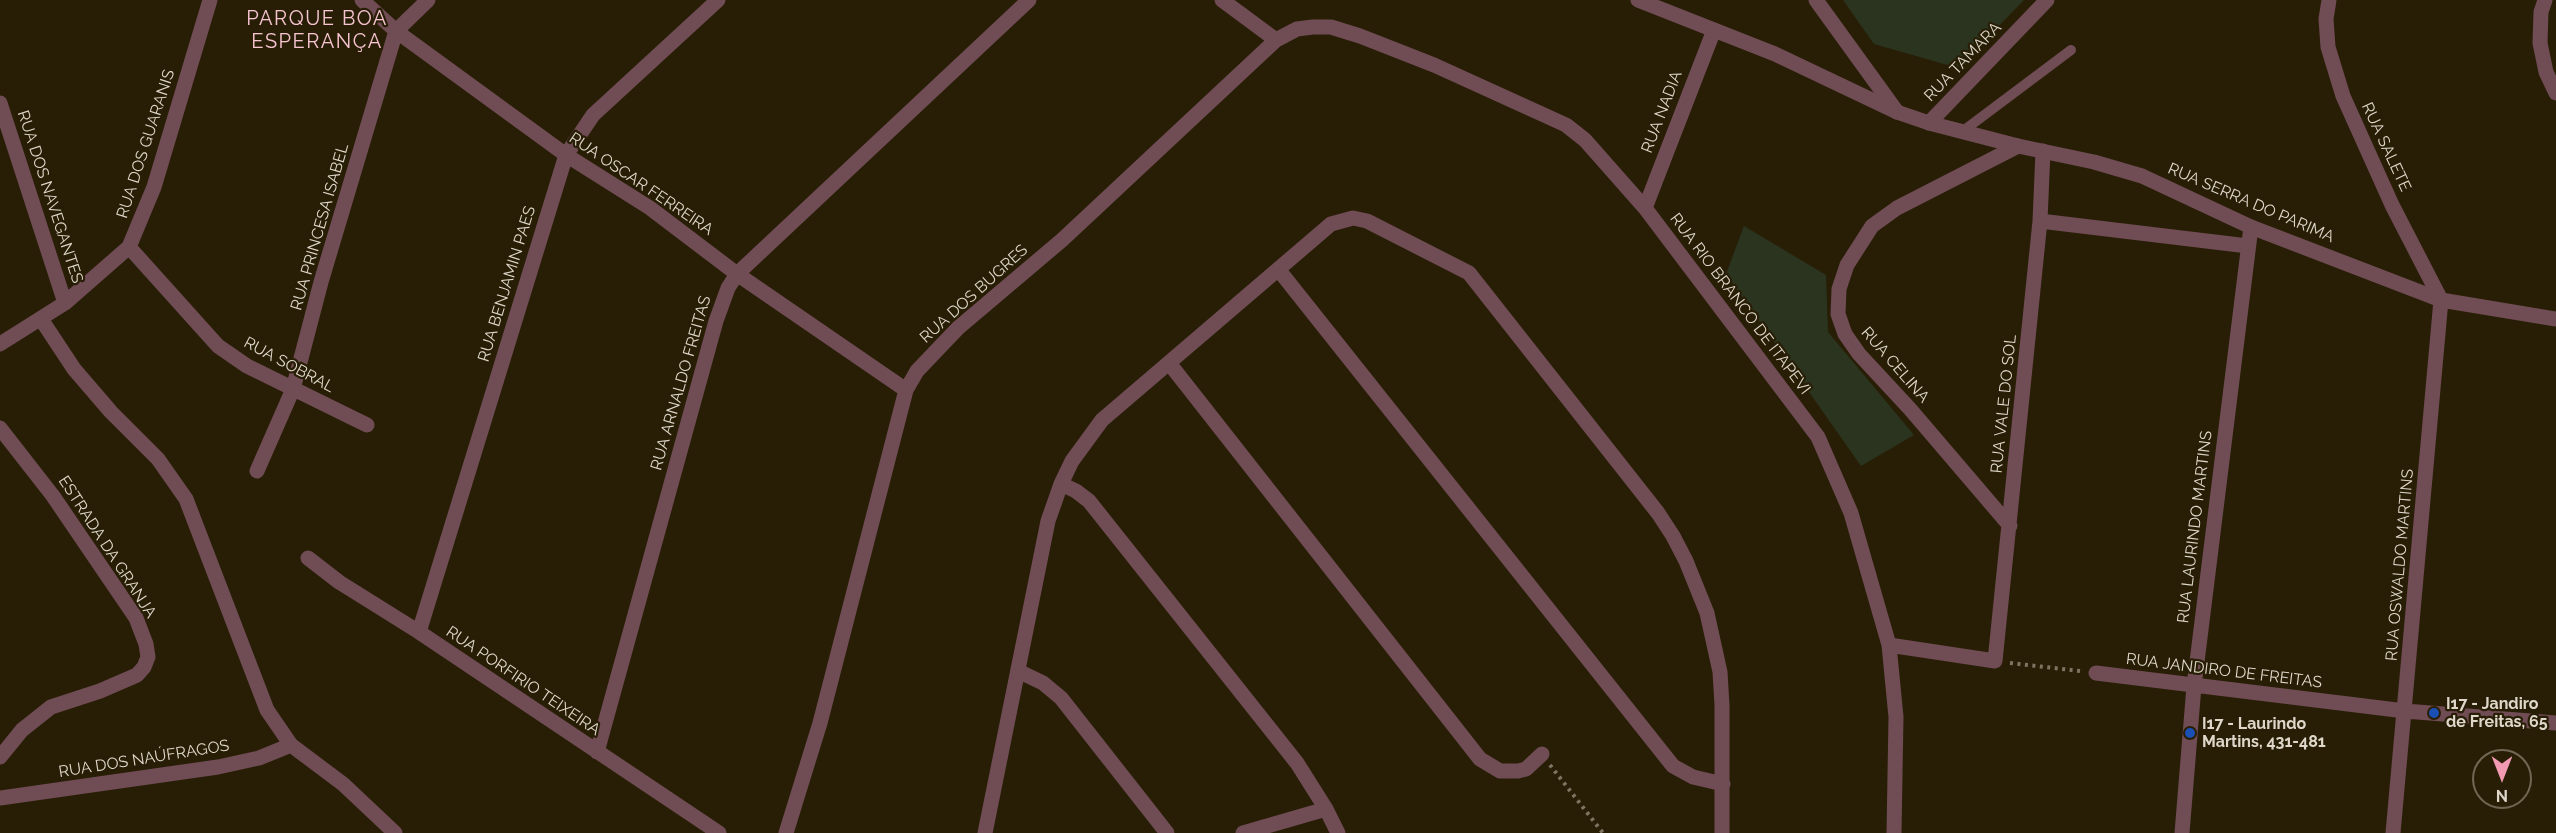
<!DOCTYPE html>
<html>
<head>
<meta charset="utf-8">
<style>
  body { margin:0 }
  #map { position:relative; width:2556px; height:833px; overflow:hidden; background:#281e06; font-family:Raleway,sans-serif }
  canvas { display:block }
  .north { position:absolute; left:2472px; top:749px; width:60px; height:60px; box-sizing:border-box; background:#281e06; border:2px solid #716854; border-radius:50%; rotate:180deg; font-size:16px; font-weight:700; line-height:24px; text-align:center; color:#dfd8ca }
  .north::after { content:''; display:block; margin:auto; width:21px; height:27px; background:#f19ab2; clip-path:polygon(50% 0,100% 100%,50% 72%,0 100%) }
</style>
</head>
<body>
<div id="map">
<canvas width="2556" height="833"></canvas>
<div class="north">N</div>
</div>
<script>
const c = document.querySelector('canvas').getContext('2d');
c.lineJoin = 'round';
function fillPath(path, color) {
  c.fillStyle = color;
  c.fill(path, 'evenodd');
}
function poly(rows) {
  const path = new Path2D();
  for (const r of rows) {
    path.moveTo(r[0], r[1]);
    for (let i = 2; i < r.length; i += 2) path.lineTo(r[i], r[i + 1]);
  }
  return path;
}
function trace(path, color, width, dash) {
  c.strokeStyle = color;
  c.lineWidth = width;
  c.lineCap = dash ? 'butt' : 'round';
  c.setLineDash(dash || []);
  c.stroke(path);
}
function drawText(font, color, halo, rows, align = 'center') {
  c.font = font + ' Raleway,sans-serif';
  c.lineWidth = 4.5;
  c.setLineDash([]);
  c.textBaseline = 'middle';
  c.strokeStyle = halo;
  c.fillStyle = color;
  for (const [text, x, y, turn = 0] of rows) {
    c.save();
    c.translate(x, y);
    c.rotate((+turn || 0) * Math.PI / 180);
    c.textAlign = isNaN(turn) ? turn : align;
    if (halo) c.strokeText(text, 0, 0);
    c.fillText(text, 0, 0);
    c.restore();
  }
}
fillPath(poly([
  [1843,0,2024,0,1958,68,1874,44],
  [1744,226,1826,275,1828,332,1914,435,1861,466,1726,274]
]), '#2b341f');
trace(poly([
  [2010,663,2080,671],
  [1550,765,1603,833]
]), '#7d7461', 4, [3, 4.5]);
trace(poly([
  [1963,131,2071,50]
]), '#704c54', 10);
trace(poly([
  [362,0,396,31,566,155,650,208,737,274,906,390],
  [1222,0,1276,40],
  [1816,0,1897,112],
  [2329,0,2326,19,2328,47,2343,96,2392,205,2441,300,2393,833],
  [2545,0,2541,12,2540,43,2546,72,2556,93],
  [0,103,65,303],
  [1929,123,2047,0],
  [1645,208,1714,30],
  [2040,221,2248,246],
  [129,247,218,346,247,366,367,425],
  [1278,269,1673,766,1693,777,1723,784],
  [41,319,74,369,111,412,158,459,186,499,267,710,291,745,343,784,395,833],
  [0,344,65,303,129,247,154,187,210,0],
  [1169,363,1480,759,1500,771,1518,771,1526,769,1542,754],
  [0,428,53,496,136,618,146,644,148,657,144,667,137,675,100,691,51,707,22,730,0,757],
  [257,471,293,389,321,282,396,31,428,0],
  [1061,484,1076,491,1089,501,1297,763,1326,809,1338,833],
  [2010,526,1910,409,1859,354,1845,334,1838,314,1839,289,1847,265,1872,226,1897,208,2018,146],
  [308,558,339,582,419,632,719,833],
  [419,632,566,155,593,115,718,0],
  [1889,645,1995,661,2040,221,2043,151],
  [1018,671,1043,683,1061,698,1167,833],
  [2096,673,2405,711,2556,723],
  [597,752,716,321,728,288,737,274,1029,0],
  [0,798,218,767,259,758,291,745],
  [786,833,820,723,906,390,917,371,958,328,1062,240,1276,40,1297,29,1313,27,1331,27,1360,36,1434,65,1566,125,1585,140,1645,208,1818,437,1851,513,1889,645,1896,717,1894,833],
  [985,833,1048,521,1061,484,1072,461,1102,420,1331,224,1353,218,1367,221,1469,273,1658,513,1673,536,1686,561,1707,613,1720,672,1722,705,1722,833],
  [1243,833,1326,809],
  [2182,833,2194,686,2251,227]
]), '#704c54', 15);
trace(poly([
  [1638,0,1775,54,1897,112,1929,123,2018,146,2094,162,2142,176,2251,227,2441,300,2556,319]
]), '#704c54', 15);
for (const [x, y, r, color] of [
  [2434,713,6,"#1a4fb4"],
  [2190,733,6,"#1a4fb4"]
]) {
  const dot = new Path2D();
  dot.arc(x, y, r, 0, 2 * Math.PI);
  c.fillStyle = color;
  c.fill(dot);
  trace(dot, '#281e06', 2);
}
drawText('16px', '#dfd8ca', '#281e06', [
  ["RUA TAMARA",1963,62,-46],
  ["RUA NADIA",1662,112,-69],
  ["RUA DOS GUARANIS",146,144,-72],
  ["RUA SALETE",2386,147,65],
  ["RUA OSCAR FERREIRA",641,184,34],
  ["RUA DOS NAVEGANTES",50,197,72],
  ["RUA SERRA DO PARIMA",2251,203,23],
  ["RUA PRINCESA ISABEL",320,227,-74],
  ["RUA BENJAMIN PAES",507,284,-73],
  ["RUA DOS BUGRES",974,294,-42],
  ["RUA RIO BRANCO DE ITAPEVI",1740,304,53],
  ["RUA SOBRAL",289,365,28],
  ["RUA CELINA",1895,365,49],
  ["RUA ARNALDO FREITAS",681,383,-74],
  ["RUA VALE DO SOL",2004,404,-84],
  ["RUA LAURINDO MARTINS",2195,527,-83],
  ["ESTRADA DA GRANJA",107,547,57],
  ["RUA OSWALDO MARTINS",2400,565,-85],
  ["RUA JANDIRO DE FREITAS",2224,671,7],
  ["RUA PORFIRIO TEIXEIRA",523,681,34],
  ["RUA DOS NAÚFRAGOS",144,759,-9]
]);
drawText('bold 16px', '#dfd8ca', '#281e06', [
  ["I17 - Jandiro",2446,704],
  ["de Freitas, 65",2446,722],
  ["I17 - Laurindo",2202,724],
  ["Martins, 431-481",2202,742]
], 'left');
c.letterSpacing = '1.5px';
drawText('20px', '#f7c4d1', '#281e06', [
  ["PARQUE BOA",317,19],
  ["ESPERANÇA",317,42]
]);
c.letterSpacing = '0px';
</script>
</body>
</html>
